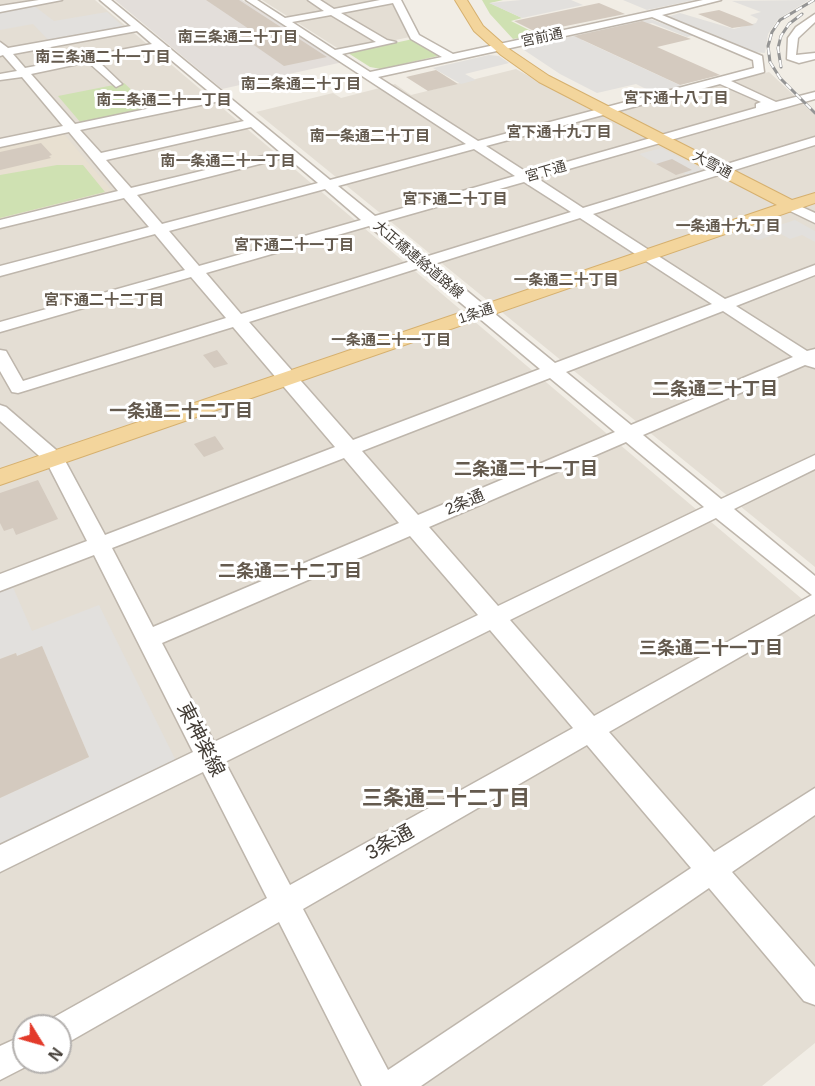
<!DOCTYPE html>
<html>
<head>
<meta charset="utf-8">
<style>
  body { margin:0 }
  #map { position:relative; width:815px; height:1086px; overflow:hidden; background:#f1ede5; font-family:Arial,sans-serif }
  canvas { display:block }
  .north { position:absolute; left:12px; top:1014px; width:60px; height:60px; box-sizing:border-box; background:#fff; border:2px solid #b4b1af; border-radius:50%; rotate:127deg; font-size:16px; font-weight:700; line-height:24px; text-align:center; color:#433d36 }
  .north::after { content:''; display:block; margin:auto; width:21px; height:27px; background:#e33a2a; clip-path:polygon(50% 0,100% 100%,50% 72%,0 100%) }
</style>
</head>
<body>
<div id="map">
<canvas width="815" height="1086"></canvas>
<div class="north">N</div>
</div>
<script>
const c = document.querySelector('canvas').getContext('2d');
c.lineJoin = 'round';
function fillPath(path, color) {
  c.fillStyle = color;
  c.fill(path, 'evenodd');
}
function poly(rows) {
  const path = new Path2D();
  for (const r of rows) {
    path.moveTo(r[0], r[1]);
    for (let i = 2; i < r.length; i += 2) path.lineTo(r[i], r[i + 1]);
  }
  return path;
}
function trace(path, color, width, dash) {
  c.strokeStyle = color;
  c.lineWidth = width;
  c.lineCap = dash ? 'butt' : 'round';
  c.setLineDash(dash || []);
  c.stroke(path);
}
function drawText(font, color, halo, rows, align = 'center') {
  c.font = font + ' Arial,"Noto Sans JP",sans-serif';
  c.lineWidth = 6;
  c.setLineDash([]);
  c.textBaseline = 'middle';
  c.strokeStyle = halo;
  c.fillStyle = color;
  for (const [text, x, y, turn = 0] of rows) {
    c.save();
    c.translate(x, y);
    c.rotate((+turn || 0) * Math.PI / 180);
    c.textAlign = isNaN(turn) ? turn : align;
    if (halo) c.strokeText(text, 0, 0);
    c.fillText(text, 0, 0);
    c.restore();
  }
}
fillPath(poly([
  [0,0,95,0,815,610,815,1043,762,1086,0,1086],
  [24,1026,60,1026,60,1062,24,1062],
  [262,0,391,0,410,37,342,51],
  [516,69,600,115,769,72,815,115,815,567,256,112,333,93,341,98,395,84,411,95]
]), '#e4ded4');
fillPath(poly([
  [115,0,242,0,343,62,222,89]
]), '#e3deda');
fillPath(poly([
  [64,134,113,192,0,219,0,147]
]), '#e8e0d1');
fillPath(poly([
  [482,0,503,0,490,3,522,18,511,21,539,35,513,39,490,14],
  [413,39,442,55,381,69,370,67,348,53],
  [124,83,151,108,81,123,58,96],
  [57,165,83,165,105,192,0,218,0,175]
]), '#cfe1b2');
fillPath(poly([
  [521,0,571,0,583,5,522,18,489,3],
  [623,0,695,0,647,10],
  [809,0,778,19,768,34,765,53,754,52,667,17,680,13,734,29,756,23,758,19,750,15,761,12,732,1],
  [33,5,54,21,107,12,126,29,50,42,33,24,0,30,0,10],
  [650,19,695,35,687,37,652,23,582,40,684,87,658,95,636,84,597,93,560,74,524,50,529,46],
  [489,55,499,56,509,63,465,74,476,80,461,84,433,68],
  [661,148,704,170,688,175,683,173,691,170,656,164,639,154],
  [795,220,815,231,815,242,802,235,790,239,779,233,758,240,749,235],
  [12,585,32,631,99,605,179,767,0,855,0,798,89,757,42,646,17,656,16,653,0,659,0,589]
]), '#e2e0dd');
fillPath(poly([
  [206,0,239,0,327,57,284,66,238,34,252,31],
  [599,3,625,14,536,32,514,21],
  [719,10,742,19,754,25,732,28,698,14],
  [642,21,691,39,657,47,720,75,680,85,574,36],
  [436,70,458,84,428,91,406,77],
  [41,143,52,155,49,156,51,158,0,170,0,152],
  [672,159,692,170,676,175,656,164],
  [217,350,228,364,214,368,203,355],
  [215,436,224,449,204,457,194,444],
  [38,480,58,519,16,535,13,528,4,531,0,523,0,493],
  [42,646,89,757,0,798,0,659,16,653,17,656]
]), '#d4cabf');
const minor = poly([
  [39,0,62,0,0,12,0,6,39,0],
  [100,0,111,0,330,180,466,144,246,0,257,0,285,18,324,11,308,0,320,0,334,9,380,0,401,0,419,35,453,54,703,0,721,0,662,15,762,56,764,72,731,81,776,102,815,92,815,99,537,178,583,208,815,137,815,145,593,214,725,299,815,265,815,275,736,306,807,351,815,349,815,368,805,365,643,435,721,499,815,455,815,469,734,509,815,576,815,614,609,732,714,852,815,788,815,815,732,872,815,967,815,1005,804,1001,709,888,421,1086,362,1086,279,922,60,1047,60,1026,46,1026,49,1020,267,898,203,772,0,872,0,845,193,752,94,555,0,591,0,574,87,541,47,463,0,421,0,405,6,407,62,455,105,535,335,447,233,327,18,393,12,392,0,371,0,350,6,351,23,381,226,318,191,277,0,332,0,322,185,270,155,234,0,276,0,266,149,227,124,198,0,228,0,220,118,191,69,132,0,147,0,139,63,126,22,77,0,80,0,74,17,71,3,55,0,56,0,42,8,48,131,26,100,0],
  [393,3,411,39,442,57,370,72,342,54,396,42,387,40,341,13,393,3],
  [331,15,376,42,335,50,292,22,331,15],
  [652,17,753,60,754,68,478,141,378,77,652,17],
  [137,31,152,44,25,68,13,54,137,31],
  [158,49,213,95,75,124,31,74,88,62,116,87,122,84,98,61,158,49],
  [720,84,761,102,756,104,756,108,528,173,486,146,720,84],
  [220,101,244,121,101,153,80,130,220,101],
  [251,127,280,152,131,188,106,160,251,127],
  [474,149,515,176,375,216,338,186,474,149],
  [287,157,318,183,162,224,137,195,287,157],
  [524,182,571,212,425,257,383,222,524,182],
  [325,189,361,220,199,266,169,231,325,189],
  [580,218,712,304,555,363,434,264,580,218],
  [369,226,411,261,241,314,206,273,369,226],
  [419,268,540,369,353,440,249,322,419,268],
  [723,311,793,357,631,425,566,372,723,311],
  [550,378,615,432,418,515,362,451,550,378],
  [626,442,704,507,498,606,429,527,626,442],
  [344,458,399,523,153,627,112,548,344,458],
  [716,518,812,595,594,716,510,620,716,518],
  [410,536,478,615,214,742,162,643,410,536],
  [490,630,573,728,290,885,225,762,490,630],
  [587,745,691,868,388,1070,303,909,587,745],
  [815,14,815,22,798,38,796,55,815,53,815,59,799,63,787,59,788,38,796,27,815,14],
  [791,202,815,213,815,223,786,209,786,203,791,202],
  [24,1035,24,1062,35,1062,0,1080,0,1046,24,1035]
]);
const major = poly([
  [455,0,467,0,483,26,509,49,549,76,792,200,815,193,815,203,0,485,0,469,777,205,539,82,501,55,474,31,455,0]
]);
trace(minor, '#beb6ac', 3);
trace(major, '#d6b06e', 2);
fillPath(minor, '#fff');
fillPath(major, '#f3d59c');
const rail = poly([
  [814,0,780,20,772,32,768,46,770,62,780,78,815,113],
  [781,67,778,48,781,36,789,24,802,14]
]);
trace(rail, '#949494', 3);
trace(rail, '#fff', 2, [7]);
drawText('14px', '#433d36', '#fff', [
  ["宮前通",542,38,-12],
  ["大雪通",712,165,28],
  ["宮下通",546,172,-16],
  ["大正橋連絡道路線",418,260,40],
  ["1条通",476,314,-19]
]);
drawText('bold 15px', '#645a4e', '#fff', [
  ["南三条通二十丁目",238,38],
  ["南三条通二十一丁目",103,58],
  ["南二条通二十丁目",301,85],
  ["宮下通十八丁目",676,99],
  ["南二条通二十一丁目",164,101],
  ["宮下通十九丁目",559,133],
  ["南一条通二十丁目",370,137],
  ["南一条通二十一丁目",228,162],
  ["宮下通二十丁目",455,200],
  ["一条通十九丁目",728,227],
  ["宮下通二十一丁目",294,246],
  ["一条通二十丁目",566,281],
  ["宮下通二十二丁目",104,301],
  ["一条通二十一丁目",391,341]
]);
drawText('16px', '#433d36', '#fff', [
  ["2条通",465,503,-23]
]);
drawText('bold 18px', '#645a4e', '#fff', [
  ["二条通二十丁目",715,390],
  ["一条通二十二丁目",181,412],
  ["二条通二十一丁目",526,470],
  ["二条通二十二丁目",290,572],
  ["三条通二十一丁目",711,649]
]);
drawText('20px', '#433d36', '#fff', [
  ["東神楽線",200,740,63],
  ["3条通",390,843,-29]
]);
drawText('bold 21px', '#645a4e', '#fff', [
  ["三条通二十二丁目",446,799]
]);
</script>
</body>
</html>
